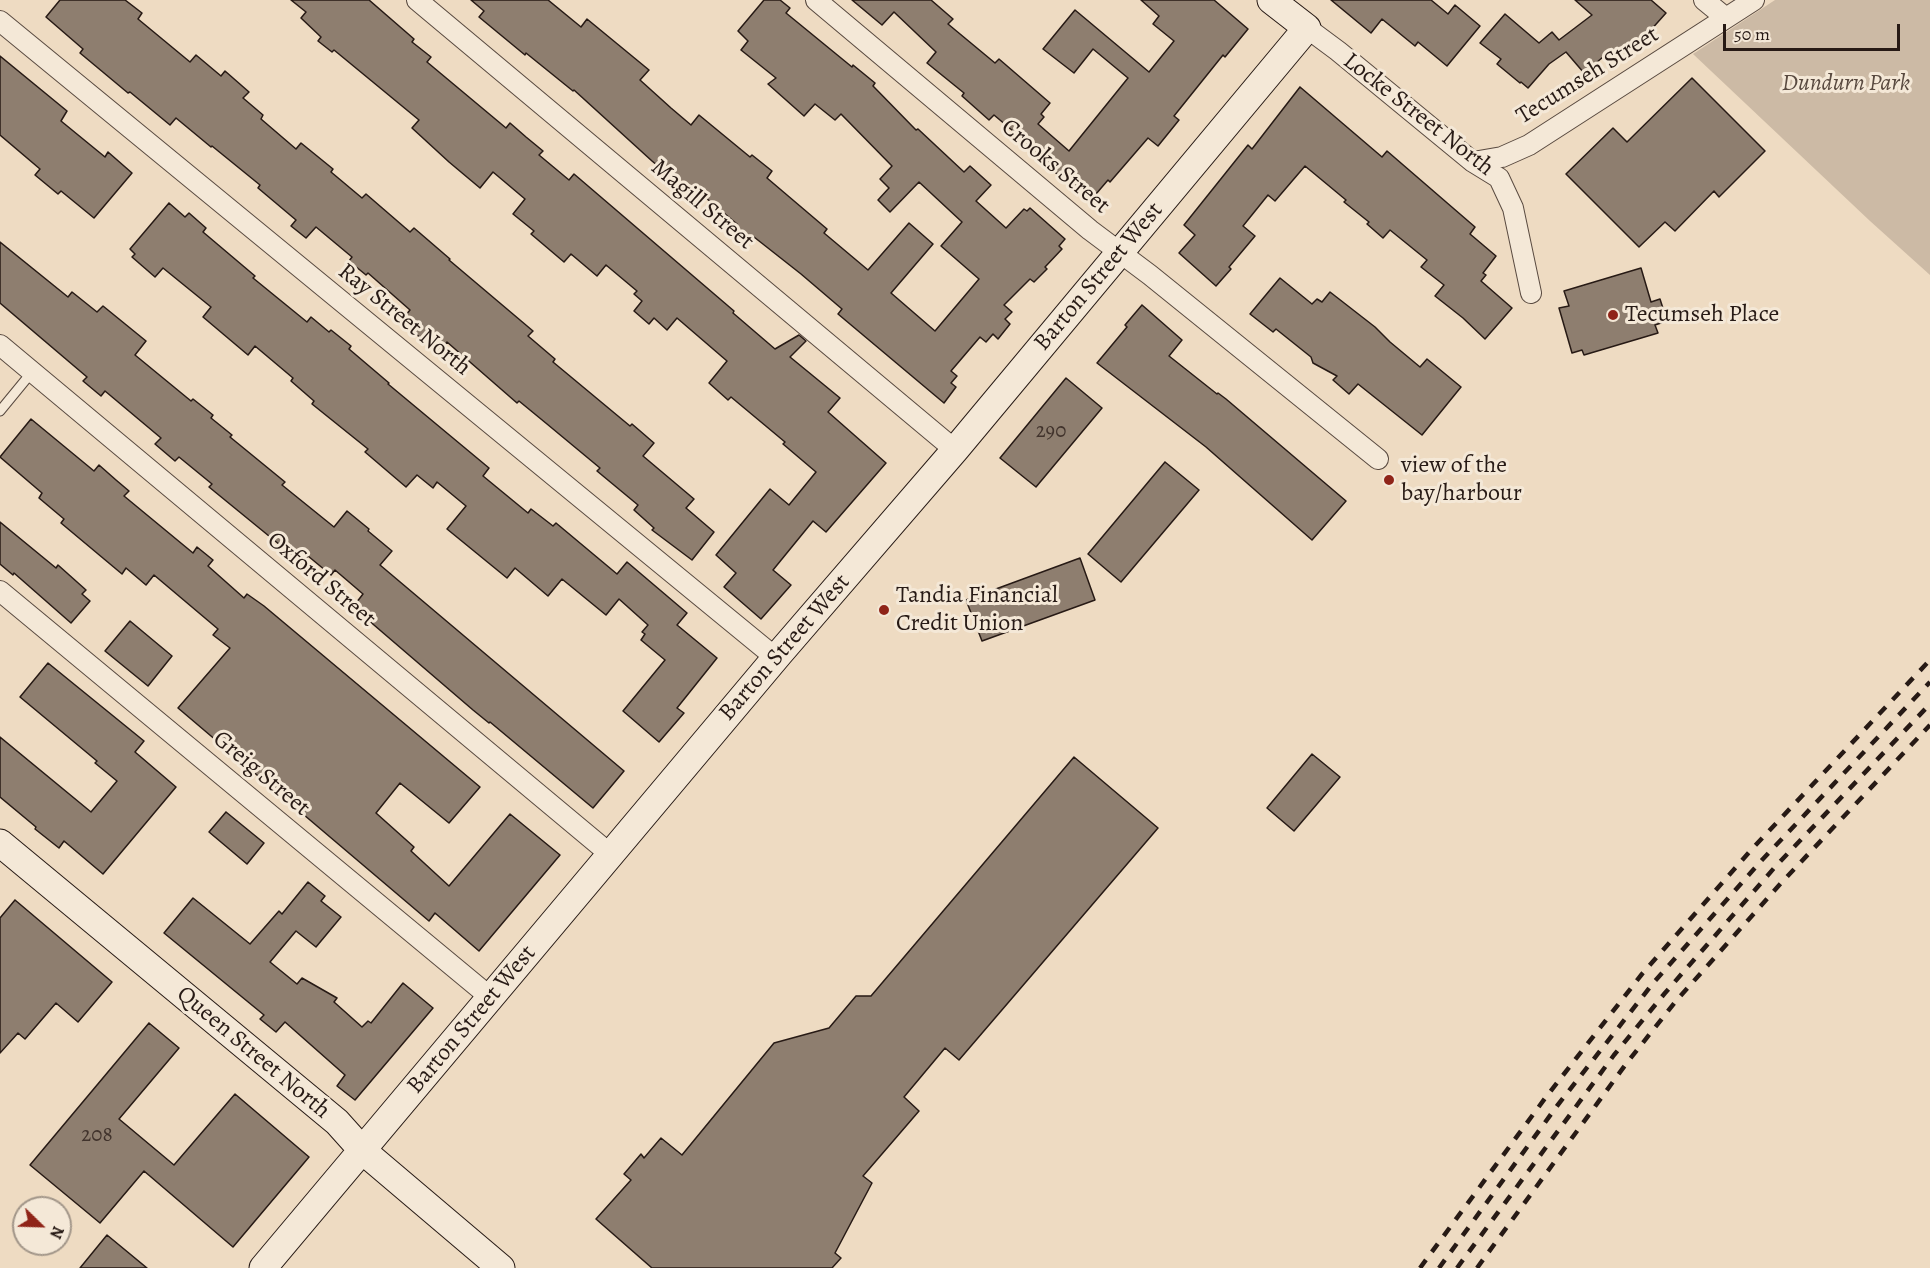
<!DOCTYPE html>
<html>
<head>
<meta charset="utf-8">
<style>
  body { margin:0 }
  #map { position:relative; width:1930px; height:1268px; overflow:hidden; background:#eedbc2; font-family:Alegreya,serif }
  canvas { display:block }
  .north { position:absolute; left:12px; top:1196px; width:60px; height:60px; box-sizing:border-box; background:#f4e8d7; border:2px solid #a29689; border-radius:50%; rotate:113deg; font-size:16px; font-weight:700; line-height:24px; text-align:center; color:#271a15 }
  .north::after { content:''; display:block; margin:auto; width:21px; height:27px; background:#8f2418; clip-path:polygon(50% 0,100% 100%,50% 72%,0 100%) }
  .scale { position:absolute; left:1723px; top:24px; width:177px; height:27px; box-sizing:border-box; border:3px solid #271a15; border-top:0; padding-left:8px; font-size:18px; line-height:21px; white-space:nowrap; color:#271a15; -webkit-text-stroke:4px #f4e8d7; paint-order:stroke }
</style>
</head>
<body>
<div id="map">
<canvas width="1930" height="1268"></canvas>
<div class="north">N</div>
<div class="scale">50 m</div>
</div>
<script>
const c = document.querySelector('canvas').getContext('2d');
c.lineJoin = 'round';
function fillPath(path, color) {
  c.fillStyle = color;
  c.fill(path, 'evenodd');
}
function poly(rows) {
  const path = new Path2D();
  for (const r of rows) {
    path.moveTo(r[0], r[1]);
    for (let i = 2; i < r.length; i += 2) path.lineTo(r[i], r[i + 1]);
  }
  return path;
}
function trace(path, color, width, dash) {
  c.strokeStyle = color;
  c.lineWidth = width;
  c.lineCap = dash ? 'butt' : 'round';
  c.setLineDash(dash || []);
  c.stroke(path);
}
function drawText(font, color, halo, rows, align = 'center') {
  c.font = font + ' Alegreya,serif';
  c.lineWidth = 6;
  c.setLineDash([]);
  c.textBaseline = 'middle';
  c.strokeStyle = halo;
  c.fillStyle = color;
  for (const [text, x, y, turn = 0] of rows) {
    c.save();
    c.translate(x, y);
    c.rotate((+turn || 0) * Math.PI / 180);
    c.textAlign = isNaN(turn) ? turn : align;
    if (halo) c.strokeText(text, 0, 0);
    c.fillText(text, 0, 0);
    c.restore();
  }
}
fillPath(poly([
  [1775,0,1930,0,1930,275,1870,221,1693,54]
]), '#ccbaa5');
const building = poly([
  [60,0,125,0,142,13,138,19,190,62,196,55,221,76,225,71,249,92,243,98,263,115,261,119,296,149,301,143,333,169,331,172,362,198,366,194,410,232,414,228,450,259,449,260,533,331,528,336,555,359,553,362,630,426,632,424,654,443,643,456,694,499,686,508,714,532,692,560,652,530,654,528,634,510,638,505,597,471,600,468,547,424,519,401,517,403,447,342,438,353,401,321,410,310,368,273,366,275,349,261,352,257,316,227,306,238,291,226,296,220,258,188,260,185,212,146,211,147,176,118,170,125,130,92,128,93,80,53,83,49,46,17,60,0],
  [291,0,369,0,414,39,412,42,431,57,427,62,506,128,510,123,526,137,543,151,539,155,569,180,574,174,734,311,733,313,775,349,799,335,806,341,790,357,840,398,828,412,886,463,826,532,813,521,773,570,791,585,761,619,724,587,736,573,716,555,770,489,789,505,816,472,783,444,785,442,731,397,728,400,709,383,727,361,677,318,667,330,654,318,649,324,634,311,642,301,634,294,637,291,606,265,597,276,571,254,564,262,531,234,534,231,513,214,525,199,493,172,480,188,449,162,412,128,419,120,334,50,332,52,318,41,321,37,301,18,306,12,291,0],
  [471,0,548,0,581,27,587,19,649,70,640,80,671,108,691,125,699,115,750,157,752,155,772,171,767,178,827,229,824,233,868,270,909,223,933,244,891,293,935,331,979,279,941,246,962,222,919,182,890,212,878,200,889,188,880,179,892,166,841,114,835,120,815,104,804,116,768,84,776,78,741,50,748,41,738,31,764,0,780,0,790,8,786,13,852,67,853,65,875,83,873,86,916,130,918,129,964,172,970,166,991,185,976,201,1006,228,1024,209,1027,211,1030,208,1065,239,1059,246,1062,249,1045,267,1047,269,1034,282,1030,279,1004,305,1012,312,1005,319,1010,324,998,339,993,334,986,342,980,337,951,371,957,376,951,383,956,387,944,403,838,314,842,309,801,274,754,237,750,243,733,229,737,224,706,198,702,203,652,161,574,90,573,91,526,53,525,55,479,17,484,11,471,0],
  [852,0,931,0,953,19,948,24,995,63,999,59,1050,103,1041,114,1044,117,1038,124,1069,151,1128,78,1093,49,1074,73,1043,49,1075,10,1149,72,1174,41,1153,24,1159,16,1141,0,1214,0,1248,29,1225,57,1223,55,1174,116,1179,120,1158,146,1148,138,1110,182,1108,180,1090,201,1029,151,1032,147,994,115,989,120,962,96,964,93,927,63,936,52,894,12,882,25,852,0],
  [1331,0,1431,0,1448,14,1455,5,1480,26,1447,66,1418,42,1415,46,1382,19,1371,33,1331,0],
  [1575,0,1651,0,1666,13,1641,41,1638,38,1625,53,1622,51,1616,58,1609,52,1584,73,1566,52,1549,64,1528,88,1521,82,1520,83,1497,64,1501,59,1480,43,1505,14,1539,43,1552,32,1559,40,1592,15,1575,0],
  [0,56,67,111,61,121,105,157,108,152,132,173,94,218,61,191,58,194,35,175,40,169,0,135,0,56],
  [1692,78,1765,151,1719,197,1714,191,1675,231,1665,222,1639,247,1566,174,1613,128,1627,142,1692,78],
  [1300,87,1382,157,1387,151,1475,227,1470,234,1496,256,1483,273,1486,275,1481,281,1512,308,1485,339,1463,318,1435,296,1444,285,1421,267,1427,260,1390,230,1383,238,1367,224,1369,222,1344,202,1346,200,1305,166,1275,201,1268,195,1243,226,1255,236,1229,267,1231,269,1216,286,1179,253,1195,235,1184,225,1248,145,1252,149,1300,87],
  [169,203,185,217,189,213,206,228,203,232,255,276,253,278,307,322,311,317,329,332,331,330,351,346,349,349,389,383,388,384,489,468,483,476,528,513,531,509,553,526,556,523,617,574,627,562,687,613,677,625,717,658,677,708,684,713,659,742,623,711,665,660,641,640,645,634,642,632,648,625,619,599,606,615,562,579,548,596,515,568,507,578,447,529,466,506,437,482,433,488,417,475,406,487,365,452,368,449,312,404,314,401,291,381,293,378,255,346,248,355,203,317,211,307,163,268,155,277,132,257,135,254,130,249,169,203],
  [0,242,68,297,72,292,97,312,103,306,146,341,135,355,191,401,193,399,213,415,211,418,232,435,230,437,285,482,282,485,334,527,347,511,369,529,368,531,392,551,380,565,624,771,593,808,490,722,489,723,473,710,353,607,363,594,335,570,331,575,308,556,302,563,209,487,212,484,179,457,175,461,155,444,161,438,105,391,101,396,83,381,87,377,0,303,0,242],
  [1641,268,1651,302,1660,299,1667,321,1655,325,1658,333,1584,355,1582,350,1572,353,1559,308,1569,306,1564,291,1641,268],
  [1280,278,1312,304,1317,299,1322,302,1330,292,1375,327,1390,342,1420,367,1427,359,1461,387,1422,435,1358,384,1349,394,1333,380,1337,376,1313,363,1311,357,1276,329,1273,332,1250,314,1280,278],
  [1142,305,1182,340,1169,356,1217,394,1218,393,1226,399,1346,501,1312,540,1206,447,1097,363,1127,327,1125,325,1142,305],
  [1066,378,1102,408,1036,487,1000,458,1066,378],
  [31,419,94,471,99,465,116,480,129,491,124,496,193,553,197,547,213,560,208,566,244,598,247,594,264,606,480,787,449,823,400,783,376,813,414,847,411,851,449,886,510,814,560,855,479,951,435,913,429,921,178,708,230,648,213,635,218,629,154,575,146,585,126,568,122,574,61,523,64,519,39,498,42,493,0,457,31,419],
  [1165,462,1199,490,1121,582,1088,554,1165,462],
  [0,522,56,568,58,565,86,590,82,594,90,601,71,623,14,573,13,575,0,564,0,522],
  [1080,558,1095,600,982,641,966,600,1080,558],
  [130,621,172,656,148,686,105,651,130,621],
  [48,663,144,741,135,752,176,787,103,874,64,841,59,848,35,829,36,827,0,797,0,737,91,812,117,781,95,763,97,761,20,697,48,663],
  [1312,754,1340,777,1294,831,1267,808,1312,754],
  [1074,757,1158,828,959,1060,945,1048,904,1097,919,1111,863,1176,872,1183,835,1253,841,1258,832,1268,652,1268,596,1219,631,1180,624,1174,641,1154,644,1158,661,1138,682,1155,774,1043,829,1028,856,996,871,996,1074,757],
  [226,812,264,843,247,864,209,832,226,812],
  [308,882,325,896,321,901,341,917,316,947,296,931,270,962,297,984,302,978,337,998,334,1002,362,1027,368,1021,371,1023,403,983,433,1008,355,1100,337,1086,345,1075,285,1022,276,1032,260,1019,264,1015,164,933,193,898,250,944,279,911,282,914,308,882],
  [15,900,112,982,78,1022,56,1003,25,1039,18,1033,0,1053,0,918,15,900],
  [149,1023,179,1048,119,1119,174,1165,235,1094,309,1157,233,1247,144,1171,100,1223,30,1165,149,1023],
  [107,1235,147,1268,80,1268,107,1235]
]);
fillPath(building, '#8e7e6f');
trace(building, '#271a15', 1.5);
const lane = poly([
  [0,411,32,372]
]);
const street = poly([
  [417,0,955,450],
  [816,0,1090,230,1150,275,1378,459],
  [1704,0,1726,18],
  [0,21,776,658],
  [1307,28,1338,51,1473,162,1499,178,1513,208,1531,293],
  [1473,162,1502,157,1529,145,1754,0],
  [0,345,610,854],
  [0,591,490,997]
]);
const secondary = poly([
  [0,843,337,1122,363,1151,501,1268],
  [263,1268,779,654,955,450,1307,28,1271,0]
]);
trace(lane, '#594a40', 11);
trace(street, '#594a40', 22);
trace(secondary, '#271a15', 29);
trace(lane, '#f4e8d7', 9);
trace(street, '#f4e8d7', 20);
trace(secondary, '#f4e8d7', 27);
trace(poly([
  [1420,1268,1546,1097,1642,974,1751,850,1930,660],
  [1439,1268,1557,1106,1654,982,1762,860,1930,682],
  [1457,1268,1614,1055,1665,993,1775,867,1930,704],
  [1477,1268,1626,1064,1676,1001,1782,882,1930,725]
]), '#271a15', 4.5, [10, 10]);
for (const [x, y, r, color] of [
  [1613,315,6,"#8f2418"],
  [1389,480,6,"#8f2418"],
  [884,610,6,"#8f2418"]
]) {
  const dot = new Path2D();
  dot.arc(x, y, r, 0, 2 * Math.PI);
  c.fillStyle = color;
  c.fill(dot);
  trace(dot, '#f4e8d7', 2);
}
drawText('21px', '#41332c', null, [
  ["290",1051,432],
  ["208",97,1136]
]);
drawText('24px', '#271a15', '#f4e8d7', [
  ["Tecumseh Street",1588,76,-32],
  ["Locke Street North",1418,115,38],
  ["Crooks Street",1055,167,40],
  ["Magill Street",702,205,40],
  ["Barton Street West",1099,277,-50],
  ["Ray Street North",404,320,39],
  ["Oxford Street",321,580,40],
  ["Barton Street West",785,648,-49],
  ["Greig Street",261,774,40],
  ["Barton Street West",472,1020,-50],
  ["Queen Street North",253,1053,40]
]);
drawText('italic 24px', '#594a40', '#f4e8d7', [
  ["Dundurn Park",1846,84]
]);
drawText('24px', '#271a15', '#f4e8d7', [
  ["Tecumseh Place",1625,315],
  ["view of the",1401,466],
  ["bay/harbour",1401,494],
  ["Tandia Financial",896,596],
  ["Credit Union",896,624]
], 'left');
</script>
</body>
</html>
